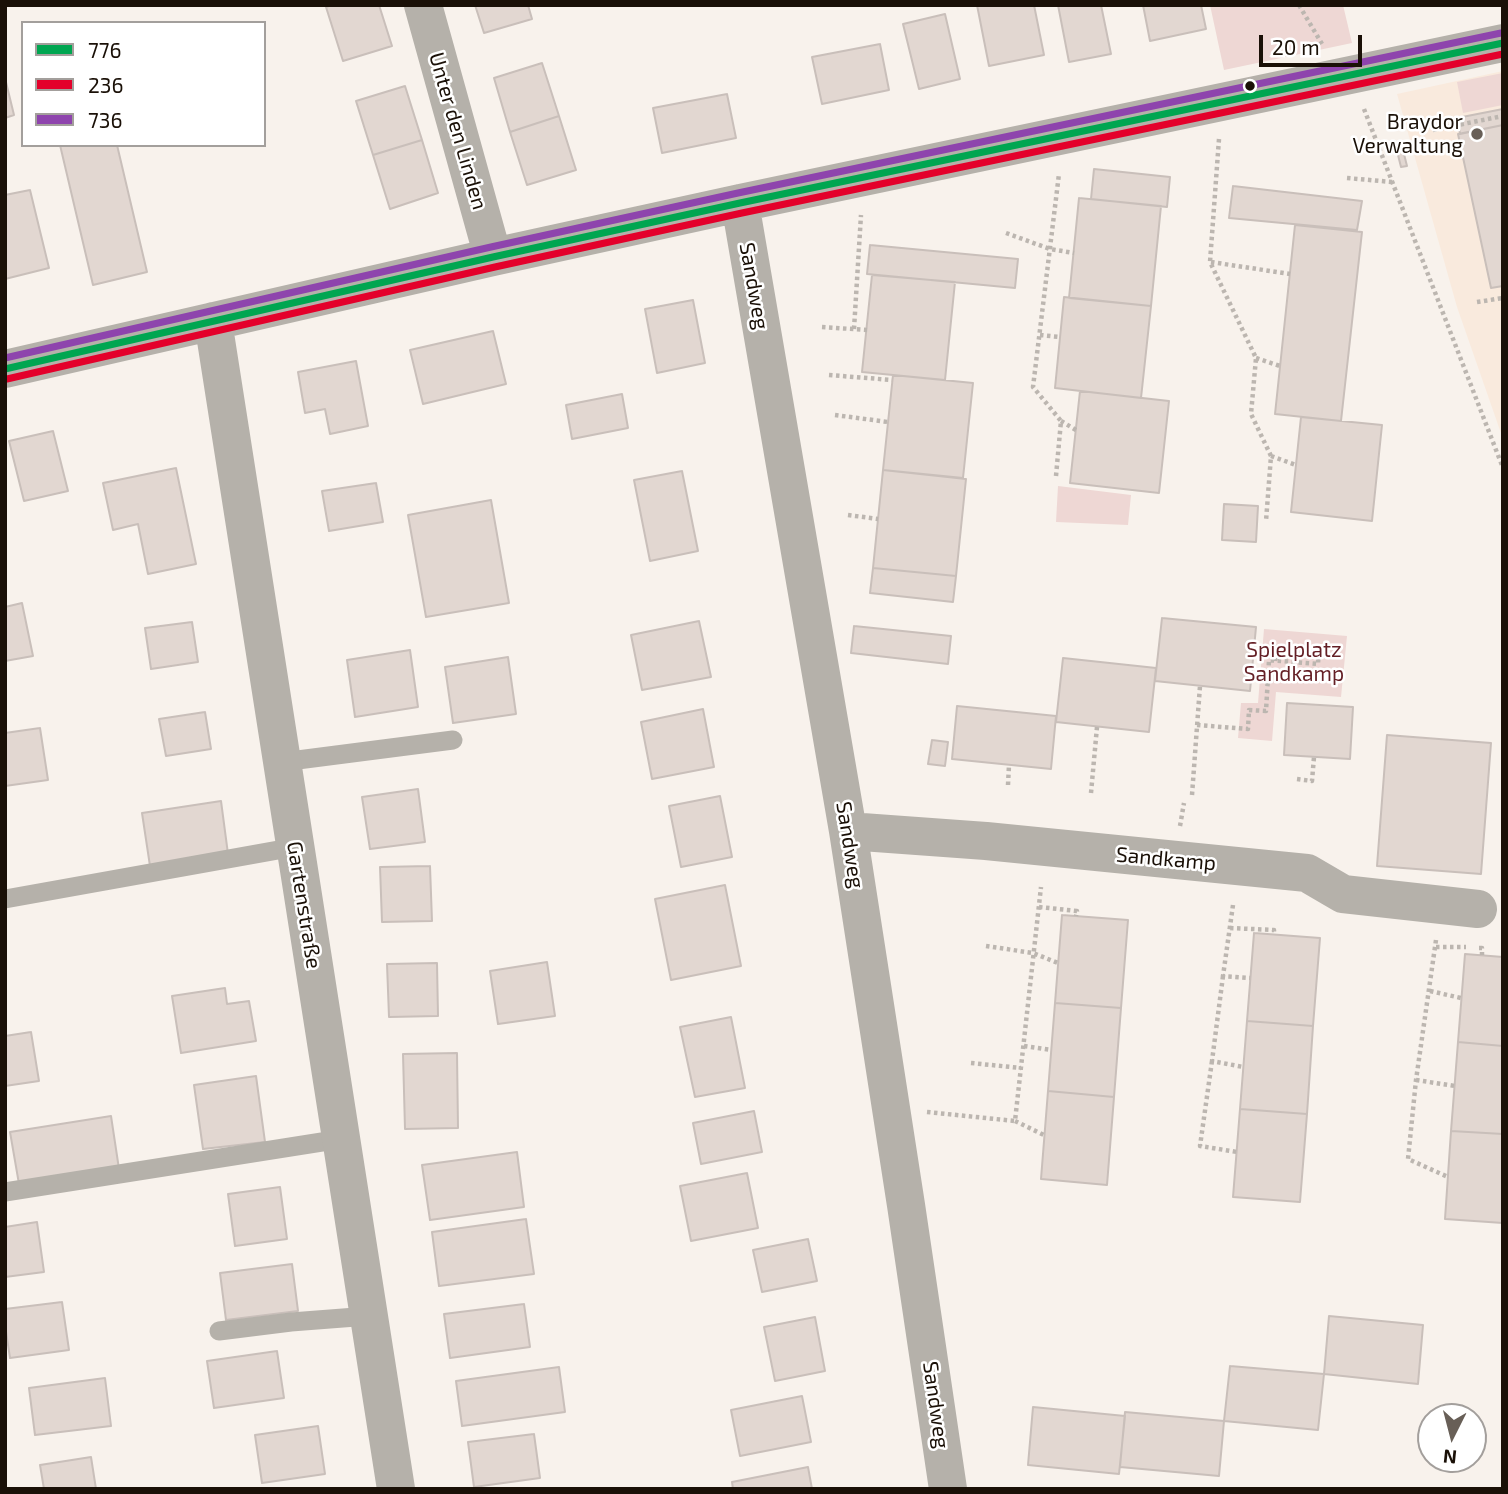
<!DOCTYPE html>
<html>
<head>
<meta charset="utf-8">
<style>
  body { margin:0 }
  #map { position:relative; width:1508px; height:1494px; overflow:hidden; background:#f8f2ec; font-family:"Exo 2",sans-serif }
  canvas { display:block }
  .frame { position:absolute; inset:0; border:7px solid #1a1007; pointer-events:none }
  .legend { position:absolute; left:21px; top:21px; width:245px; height:126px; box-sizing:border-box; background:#fff; border:2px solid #a39f9c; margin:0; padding:9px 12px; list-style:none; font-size:21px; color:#1a1007 }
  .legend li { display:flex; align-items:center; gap:14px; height:35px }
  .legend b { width:35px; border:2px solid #a39f9c }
  .north { position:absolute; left:1417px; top:1403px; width:70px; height:70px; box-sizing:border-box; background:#fff; border:2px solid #a39f9c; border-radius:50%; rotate:186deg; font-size:19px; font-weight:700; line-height:28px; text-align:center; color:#1a1007 }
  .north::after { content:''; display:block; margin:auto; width:24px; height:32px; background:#685f57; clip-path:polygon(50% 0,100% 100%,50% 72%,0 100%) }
  .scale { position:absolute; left:1259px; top:35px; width:103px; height:32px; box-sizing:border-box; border:4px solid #1a1007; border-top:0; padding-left:9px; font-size:21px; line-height:24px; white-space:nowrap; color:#1a1007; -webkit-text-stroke:5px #fff; paint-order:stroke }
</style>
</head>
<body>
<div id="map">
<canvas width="1508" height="1494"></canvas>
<div class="frame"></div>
<ul class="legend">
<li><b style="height:9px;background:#00a651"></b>776</li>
<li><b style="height:9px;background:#e4002b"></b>236</li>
<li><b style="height:9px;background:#8e44ad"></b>736</li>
</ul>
<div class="north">N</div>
<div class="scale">20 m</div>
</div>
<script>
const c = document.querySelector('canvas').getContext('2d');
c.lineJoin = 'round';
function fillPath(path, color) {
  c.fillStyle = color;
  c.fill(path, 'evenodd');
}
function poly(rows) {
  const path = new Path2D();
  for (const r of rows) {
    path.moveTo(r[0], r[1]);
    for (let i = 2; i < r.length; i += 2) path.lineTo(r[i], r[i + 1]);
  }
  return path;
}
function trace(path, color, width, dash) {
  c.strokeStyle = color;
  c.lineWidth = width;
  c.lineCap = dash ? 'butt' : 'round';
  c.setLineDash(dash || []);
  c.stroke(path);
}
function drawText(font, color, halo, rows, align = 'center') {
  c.font = font + ' "Exo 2",sans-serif';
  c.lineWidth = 5;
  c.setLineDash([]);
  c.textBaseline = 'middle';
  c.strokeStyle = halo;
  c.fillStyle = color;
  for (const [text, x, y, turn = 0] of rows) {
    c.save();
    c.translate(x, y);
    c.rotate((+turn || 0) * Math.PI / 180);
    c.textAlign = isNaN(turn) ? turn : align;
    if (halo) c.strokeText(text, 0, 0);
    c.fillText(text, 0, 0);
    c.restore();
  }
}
fillPath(poly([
  [1503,71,1503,439,1457,307,1397,94]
]), '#f9eadd');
fillPath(poly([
  [1210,5,1343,5,1352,43,1224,70],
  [1503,73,1503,105,1463,113,1457,82],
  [1058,486,1131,495,1128,525,1056,522],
  [1264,629,1347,636,1341,697,1276,692,1272,741,1238,738,1241,703,1258,703]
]), '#eed7d4');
const building = poly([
  [332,5,379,5,392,46,343,61,326,7,332,5],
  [475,5,528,5,532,19,484,33,475,5],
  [977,5,1034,5,1044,55,989,66,977,5],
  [1058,5,1101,5,1111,54,1069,62,1058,5],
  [1143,5,1201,5,1206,29,1150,41,1143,5],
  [945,14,960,79,919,89,903,24,945,14],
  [880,44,889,90,822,104,812,57,880,44],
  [542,63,559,116,510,132,494,78,542,63],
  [5,78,14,115,5,118,5,78],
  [405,86,422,140,373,155,356,101,405,86],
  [727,94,736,138,662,153,653,108,727,94],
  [1503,109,1503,125,1460,134,1457,118,1503,109],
  [559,116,576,170,527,185,510,132,559,116],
  [1503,125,1503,286,1491,288,1458,134,1503,125],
  [422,140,438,193,390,209,373,155,422,140],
  [60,145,117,145,147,272,93,285,60,145],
  [1403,150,1407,166,1401,167,1397,151,1403,150],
  [1094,169,1170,177,1167,207,1091,199,1094,169],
  [1233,186,1362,201,1357,230,1229,218,1233,186],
  [30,190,49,268,5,279,5,195,30,190],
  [1079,198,1161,206,1151,306,1069,298,1079,198],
  [1295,225,1362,232,1341,421,1275,414,1295,225],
  [870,245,1018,259,1015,288,867,274,870,245],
  [872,275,955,282,945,380,862,372,872,275],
  [1064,297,1151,306,1141,398,1055,388,1064,297],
  [693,300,705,363,657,373,645,309,693,300],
  [493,331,506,384,423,404,410,350,493,331],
  [356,361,368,426,330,434,325,409,305,413,298,372,356,361],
  [893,375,973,383,963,478,883,470,893,375],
  [1080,391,1169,401,1159,493,1070,483,1080,391],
  [622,394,628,428,572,439,566,405,622,394],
  [1301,417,1382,425,1372,521,1291,512,1301,417],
  [53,431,68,491,24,501,9,441,53,431],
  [176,468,196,564,148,574,138,524,113,530,103,483,176,468],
  [883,470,966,479,956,576,873,568,883,470],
  [682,471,698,551,650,561,634,480,682,471],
  [376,483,383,522,329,531,322,491,376,483],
  [491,500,509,603,426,617,408,515,491,500],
  [1224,504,1258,506,1256,542,1222,540,1224,504],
  [873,568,956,576,953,602,870,593,873,568],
  [22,603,33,656,5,661,5,607,22,603],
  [1162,618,1256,627,1250,691,1155,681,1162,618],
  [699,621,711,677,642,690,631,635,699,621],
  [192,622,198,662,151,669,145,628,192,622],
  [854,626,951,636,948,664,851,653,854,626],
  [410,650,418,707,355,717,347,660,410,650],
  [508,657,516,714,453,723,445,667,508,657],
  [1063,658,1156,668,1149,732,1056,722,1063,658],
  [1287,703,1353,707,1350,759,1284,755,1287,703],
  [957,706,1056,716,1051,769,952,759,957,706],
  [703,709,714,767,652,779,641,722,703,709],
  [205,712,211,749,166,756,159,719,205,712],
  [40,728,48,780,5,786,5,733,40,728],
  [1387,735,1491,743,1481,874,1377,866,1387,735],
  [932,740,948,742,945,766,928,764,932,740],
  [418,789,425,842,370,849,362,797,418,789],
  [720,796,732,857,681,867,669,806,720,796],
  [221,801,228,854,150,866,142,813,221,801],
  [430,866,432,921,382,922,380,867,430,866],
  [725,885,741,966,671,980,655,899,725,885],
  [1062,915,1128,920,1121,1008,1055,1003,1062,915],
  [1254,933,1320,938,1313,1026,1247,1021,1254,933],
  [1465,954,1503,957,1503,1046,1458,1042,1465,954],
  [547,962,555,1016,498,1024,490,971,547,962],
  [437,963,438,1016,389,1017,387,964,437,963],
  [225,988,227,1004,249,1001,256,1041,181,1053,172,996,225,988],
  [1055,1003,1121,1008,1114,1097,1048,1091,1055,1003],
  [731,1017,745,1088,695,1097,680,1027,731,1017],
  [1247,1021,1313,1026,1307,1114,1240,1109,1247,1021],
  [31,1032,39,1081,5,1086,5,1036,31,1032],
  [1458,1042,1503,1046,1503,1134,1451,1131,1458,1042],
  [457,1053,458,1128,405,1129,403,1054,457,1053],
  [256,1076,265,1142,203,1149,194,1085,256,1076],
  [1048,1091,1114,1097,1107,1185,1041,1179,1048,1091],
  [1240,1109,1307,1114,1300,1202,1233,1197,1240,1109],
  [754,1111,762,1152,701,1164,693,1123,754,1111],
  [111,1116,119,1169,19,1184,10,1132,111,1116],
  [1451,1131,1503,1134,1503,1223,1445,1219,1451,1131],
  [517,1152,524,1207,430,1220,422,1165,517,1152],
  [747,1173,758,1228,691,1241,680,1186,747,1173],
  [280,1187,287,1239,235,1246,228,1194,280,1187],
  [526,1219,534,1274,439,1286,432,1232,526,1219],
  [37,1222,44,1272,5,1277,5,1227,37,1222],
  [808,1239,817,1281,762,1292,753,1250,808,1239],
  [292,1264,298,1311,226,1320,220,1273,292,1264],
  [62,1302,69,1350,10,1358,5,1325,5,1309,62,1302],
  [524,1304,530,1347,450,1358,444,1314,524,1304],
  [1329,1316,1423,1325,1418,1384,1324,1374,1329,1316],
  [815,1317,825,1371,775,1381,764,1327,815,1317],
  [277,1351,284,1398,214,1408,207,1361,277,1351],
  [1230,1366,1324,1374,1318,1430,1224,1421,1230,1366],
  [559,1367,565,1412,462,1426,456,1381,559,1367],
  [105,1378,111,1426,35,1435,29,1388,105,1378],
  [802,1396,811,1442,740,1456,731,1410,802,1396],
  [1033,1407,1125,1416,1119,1474,1028,1465,1033,1407],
  [1125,1412,1224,1421,1219,1476,1120,1467,1125,1412],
  [318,1426,325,1474,262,1483,255,1435,318,1426],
  [534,1434,540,1478,474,1487,468,1442,534,1434],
  [91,1457,96,1489,44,1489,40,1465,91,1457],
  [808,1467,812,1489,733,1489,732,1482,808,1467]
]);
fillPath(building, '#e2d7d1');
trace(building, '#c9bfba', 2);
trace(poly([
  [1299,5,1322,44],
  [1364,109,1503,468],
  [1433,130,1503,116],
  [1219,139,1210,262,1256,358,1251,414,1271,456,1266,521],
  [1347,178,1392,182],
  [1006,233,1050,249,1074,253],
  [1211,262,1290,274],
  [1477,302,1503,298],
  [822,327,867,330],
  [854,329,861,215],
  [1040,335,1060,337],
  [1256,358,1280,366],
  [829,375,892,380],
  [835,415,888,422],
  [1061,421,1076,430],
  [1271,456,1296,465],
  [1056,476,1061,421,1033,387,1059,174],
  [848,515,878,519],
  [1275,661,1277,645],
  [1197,725,1248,729,1249,710,1266,711,1269,660,1318,664,1319,647],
  [1297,779,1312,781,1314,757],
  [1008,785,1009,765],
  [1091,793,1097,727],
  [1192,795,1200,686],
  [1180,826,1184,803],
  [1233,905,1223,976,1250,978],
  [1039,907,1077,911,1076,916],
  [1230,928,1274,930,1274,935],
  [1436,940,1416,1080,1408,1159,1448,1177],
  [986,946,1033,953,1058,963],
  [1436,947,1466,947],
  [1479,948,1482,948,1482,955],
  [1223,976,1212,1061,1243,1067],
  [1430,991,1461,998],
  [1024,1046,1051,1050],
  [1212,1061,1200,1146,1237,1152],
  [971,1063,1021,1068],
  [1416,1080,1455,1086],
  [927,1112,1015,1121,1041,887],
  [1015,1121,1044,1135]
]), '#bcb6b0', 4.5, [3.5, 3.5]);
trace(poly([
  [282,762,453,740],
  [5,899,295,847],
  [5,1192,341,1139],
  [219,1331,291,1322,369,1316]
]), '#b5b1aa', 19);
trace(poly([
  [423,5,493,257],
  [740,203,848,831,906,1205,948,1489],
  [213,321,396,1489],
  [5,369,493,257,740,203,1503,43],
  [848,831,986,841,1307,873,1343,894,1478,909]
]), '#b5b1aa', 38);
trace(poly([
  [5,369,493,257,740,203,1503,43]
]), '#00a651', 7);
trace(poly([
  [7,379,495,267,742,213,1503,54]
]), '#e4002b', 7);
trace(poly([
  [5,358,491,247,738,193,1501,33]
]), '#8e44ad', 7);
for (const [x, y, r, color] of [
  [1250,86,6,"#1a1007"],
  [1477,134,7,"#685f57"]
]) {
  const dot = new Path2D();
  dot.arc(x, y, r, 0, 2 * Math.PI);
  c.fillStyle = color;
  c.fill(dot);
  trace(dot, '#fff', 2.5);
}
drawText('21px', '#1a1007', '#fff', [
  ["Braydor",1463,122],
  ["Verwaltung",1463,146]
], 'right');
drawText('21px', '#1a1007', '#fff', [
  ["Unter den Linden",458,131,74],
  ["Sandweg",754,286,80],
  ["Sandweg",850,845,81],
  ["Sandkamp",1166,859,5],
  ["Gartenstraße",304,905,81],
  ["Sandweg",936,1405,82]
]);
drawText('21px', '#641f25', '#fff', [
  ["Spielplatz",1294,650],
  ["Sandkamp",1294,674]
]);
</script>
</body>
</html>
